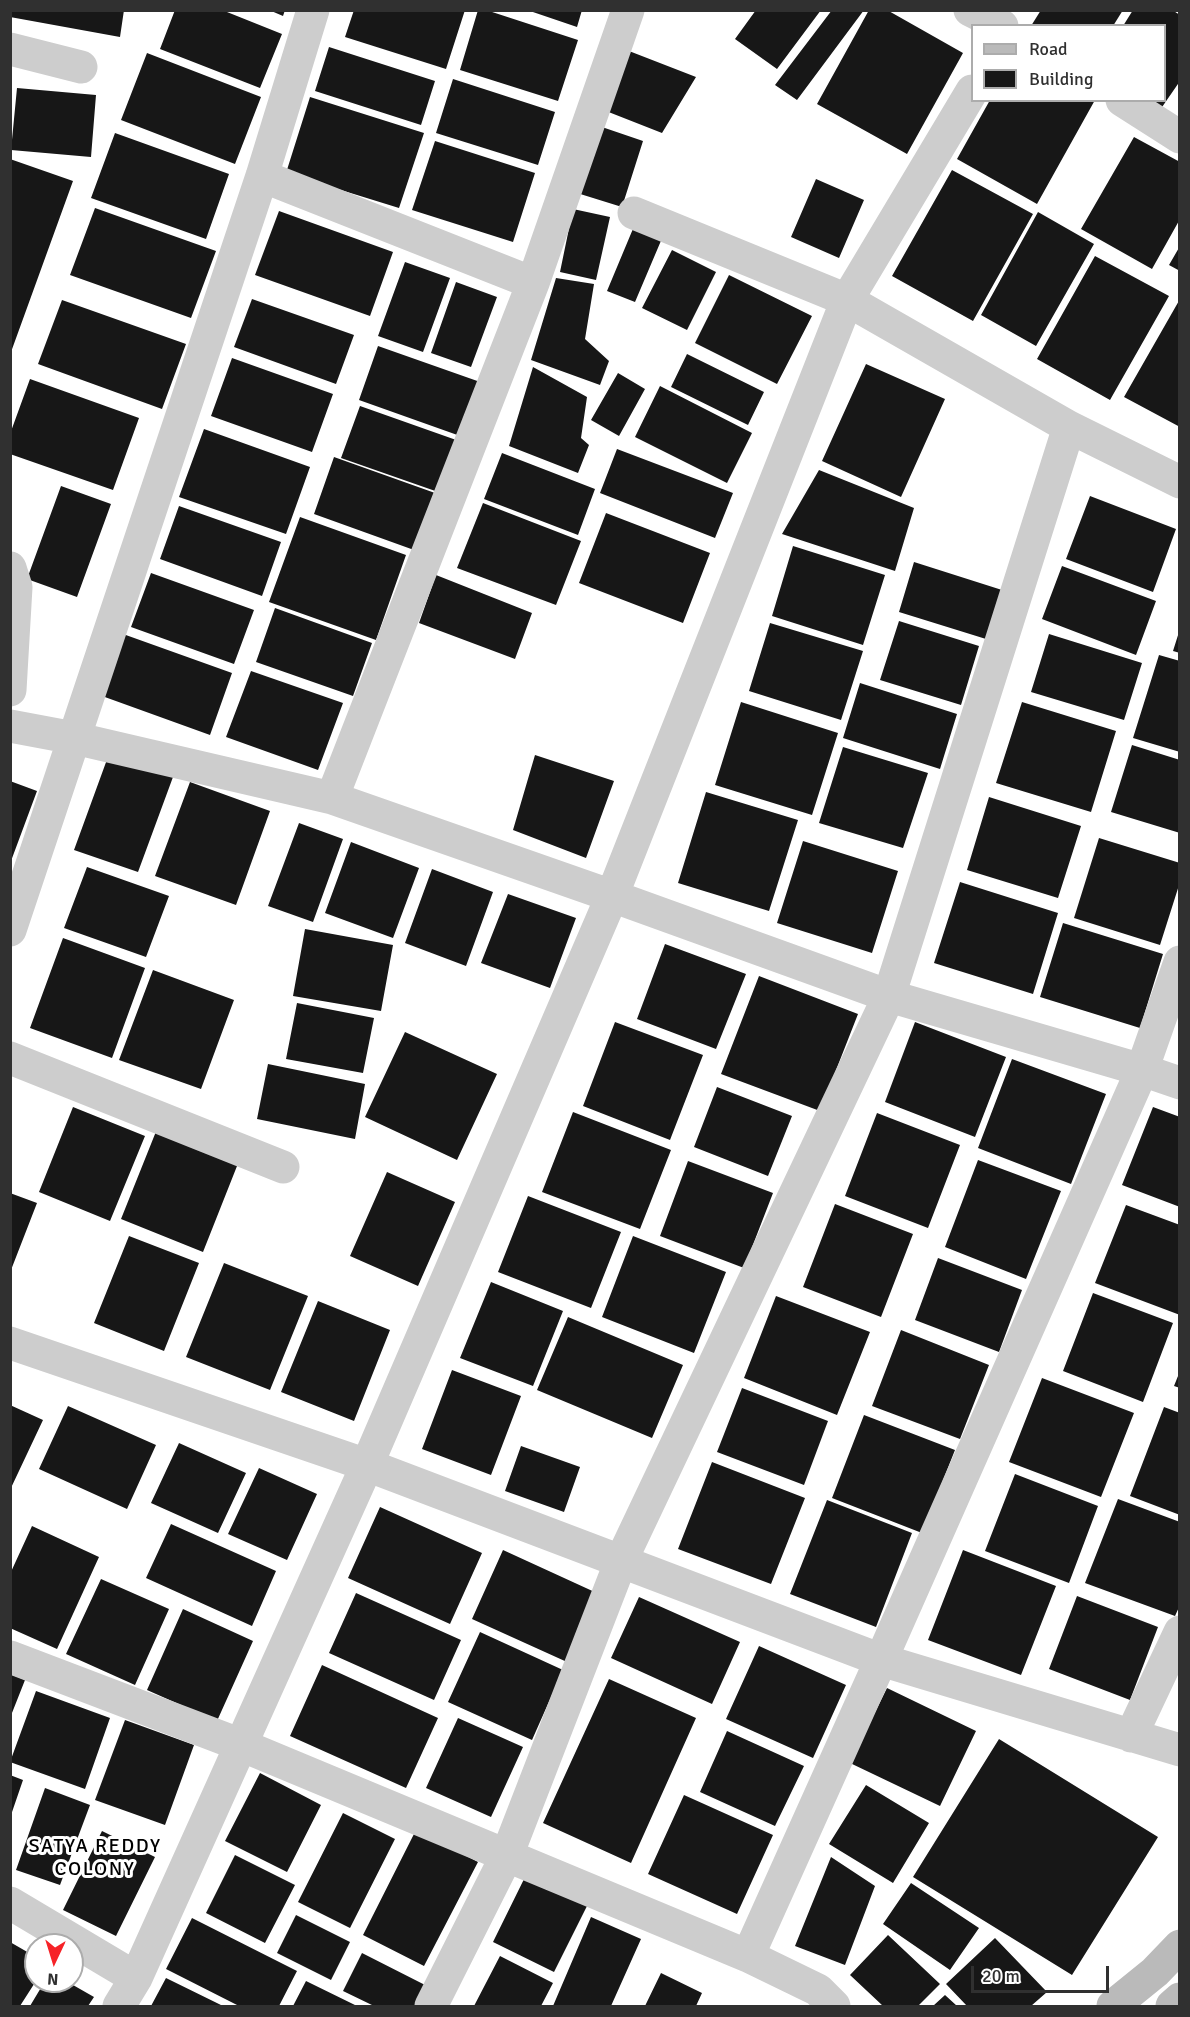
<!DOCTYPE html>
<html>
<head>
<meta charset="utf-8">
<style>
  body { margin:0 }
  #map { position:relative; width:1190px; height:2017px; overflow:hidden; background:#fff; font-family:Signika,sans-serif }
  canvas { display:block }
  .frame { position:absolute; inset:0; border:12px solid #303030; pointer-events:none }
  .legend { position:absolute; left:971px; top:24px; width:195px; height:78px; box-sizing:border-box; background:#fff; border:2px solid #acacac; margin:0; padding:8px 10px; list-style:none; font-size:18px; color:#303030 }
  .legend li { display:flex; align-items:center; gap:12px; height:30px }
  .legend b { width:30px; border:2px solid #acacac }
  .north { position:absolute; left:24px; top:1933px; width:60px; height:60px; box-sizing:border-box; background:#fff; border:2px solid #acacac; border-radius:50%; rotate:184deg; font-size:16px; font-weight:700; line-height:24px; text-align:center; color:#303030 }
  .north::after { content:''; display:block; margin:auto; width:21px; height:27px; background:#f62328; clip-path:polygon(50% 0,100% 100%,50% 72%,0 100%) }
  .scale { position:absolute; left:971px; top:1966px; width:138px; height:27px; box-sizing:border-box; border:3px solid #303030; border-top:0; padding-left:8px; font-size:18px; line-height:21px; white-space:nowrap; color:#303030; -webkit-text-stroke:4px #fff; paint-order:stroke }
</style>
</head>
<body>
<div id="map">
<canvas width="1190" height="2017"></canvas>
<div class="frame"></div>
<ul class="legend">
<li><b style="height:8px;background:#bababa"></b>Road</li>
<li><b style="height:16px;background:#171717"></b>Building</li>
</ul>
<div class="north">N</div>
<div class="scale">20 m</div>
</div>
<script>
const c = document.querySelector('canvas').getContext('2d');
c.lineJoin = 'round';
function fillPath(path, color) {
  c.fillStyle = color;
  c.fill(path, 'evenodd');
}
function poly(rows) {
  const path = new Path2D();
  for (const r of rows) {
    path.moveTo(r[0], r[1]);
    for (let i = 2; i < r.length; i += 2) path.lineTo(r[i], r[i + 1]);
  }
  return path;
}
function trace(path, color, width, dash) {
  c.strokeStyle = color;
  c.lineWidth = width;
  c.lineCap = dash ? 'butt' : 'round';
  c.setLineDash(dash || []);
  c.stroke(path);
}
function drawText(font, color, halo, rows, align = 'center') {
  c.font = font + ' Signika,sans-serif';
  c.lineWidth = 6;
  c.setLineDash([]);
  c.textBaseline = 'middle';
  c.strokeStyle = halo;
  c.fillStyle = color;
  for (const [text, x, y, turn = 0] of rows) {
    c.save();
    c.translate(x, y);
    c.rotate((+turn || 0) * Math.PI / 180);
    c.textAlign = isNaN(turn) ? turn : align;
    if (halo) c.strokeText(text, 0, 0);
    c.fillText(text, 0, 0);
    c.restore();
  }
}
fillPath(poly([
  [10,10,124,10,120,37,10,17],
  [175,10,222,10,282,34,260,88,160,49],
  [269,10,285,10,283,16],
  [354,10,465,10,446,69,345,37],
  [478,10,486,10,578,40,558,101,460,70],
  [527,10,582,10,577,27],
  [756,10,821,10,777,69,735,39],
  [832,10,864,10,797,100,775,85],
  [869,10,887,10,963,53,907,154,817,104],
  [1041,10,1123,10,1113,26,1031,26],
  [1133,10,1172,10,1180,15,1180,81,1160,110,1146,100,1164,100,1164,26,1123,26],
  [329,47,435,81,421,125,315,91],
  [629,51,696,77,662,133,606,111],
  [147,53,261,97,235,164,121,120],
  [453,79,555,112,538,165,436,133],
  [17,88,96,95,91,157,11,150],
  [310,97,424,133,399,208,286,173],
  [990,100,1095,100,1037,204,957,159],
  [599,126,643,141,622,207,577,193],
  [115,133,229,174,206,239,91,198],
  [1134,137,1180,162,1180,219,1152,269,1081,229],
  [435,141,535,173,513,242,412,210],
  [10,159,73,181,11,352,10,352],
  [952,170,1033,214,973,321,892,276],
  [816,179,864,200,839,258,791,237],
  [95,208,216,251,191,318,70,275],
  [573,209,610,217,596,280,560,272],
  [279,211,393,252,370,316,255,275],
  [1038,212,1094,244,1036,346,981,315],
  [635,224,663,236,635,302,607,291],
  [1180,246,1180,271,1169,265],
  [672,250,716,272,687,330,642,308],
  [1095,256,1169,296,1110,400,1037,359],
  [405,262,450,278,423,352,378,336],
  [729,275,812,316,777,384,695,343],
  [556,278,594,284,585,339,609,361,600,385,531,360],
  [456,282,497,297,471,367,431,353],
  [252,299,354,335,336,384,234,347],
  [1180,299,1180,427,1124,397],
  [62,300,186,344,162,409,38,364],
  [378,346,483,383,463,437,359,400],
  [687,354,764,392,748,425,671,387],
  [232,358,333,394,312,452,211,416],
  [866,364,945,399,901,497,822,461],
  [533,367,587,397,581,438,589,445,578,473,509,446],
  [618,373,645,389,619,436,591,420],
  [30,379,139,418,113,490,10,454,10,434],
  [660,386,752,433,727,483,635,437],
  [360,406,459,441,441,493,341,458],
  [204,429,310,467,286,534,179,497],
  [617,449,733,493,715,538,600,493],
  [502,453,595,489,578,535,484,499],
  [334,457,435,493,414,550,314,514],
  [819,470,914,508,895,571,782,534],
  [61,486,111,504,77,597,27,579],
  [1090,496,1176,529,1153,592,1066,559],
  [483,503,581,541,556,605,457,568],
  [179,506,281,542,262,596,160,559],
  [606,513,710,553,683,623,579,583],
  [300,517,406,555,376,640,269,602],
  [793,546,885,575,863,645,772,616],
  [914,562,1002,590,986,639,899,612],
  [1062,566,1156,601,1136,655,1042,619],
  [151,573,254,610,234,664,131,627],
  [436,575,532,613,515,659,419,623],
  [275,608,372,643,353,696,256,662],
  [899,621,979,646,961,705,880,680],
  [770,623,863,651,841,720,749,691],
  [1179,632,1180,632,1180,653,1173,651],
  [123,634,232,673,210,735,102,696],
  [1049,634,1142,663,1124,720,1031,692],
  [1159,655,1180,661,1180,752,1133,738],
  [251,671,343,703,318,770,226,737],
  [860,683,957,714,940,769,843,738],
  [741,702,838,733,812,815,715,785],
  [1022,702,1116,731,1091,812,996,783],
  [1132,745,1180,760,1180,833,1111,812],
  [843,747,928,773,903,848,819,823],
  [109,754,173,777,138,872,74,850],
  [535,755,614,781,586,858,513,830],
  [10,781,37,791,11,861,10,861],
  [190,782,270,811,236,905,155,876],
  [706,792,798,820,769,911,678,883],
  [989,797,1081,826,1058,898,967,870],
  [299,823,343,839,313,922,268,906],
  [1099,838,1180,863,1180,882,1160,945,1074,918],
  [803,841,898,871,872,953,777,923],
  [351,842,419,868,393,938,325,913],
  [87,867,169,896,146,957,64,928],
  [432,869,493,892,466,966,405,943],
  [960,882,1058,913,1033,994,934,963],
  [508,894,576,918,550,988,481,963],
  [1063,923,1163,954,1140,1028,1040,997],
  [305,929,393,945,381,1011,293,996],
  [63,938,145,968,112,1058,30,1028],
  [665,944,746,974,716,1049,637,1019],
  [153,970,234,1000,201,1089,119,1060],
  [759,976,858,1014,820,1111,721,1074],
  [297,1003,374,1018,363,1073,286,1059],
  [615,1022,703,1055,670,1140,583,1106],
  [915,1022,1006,1057,975,1137,885,1102],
  [405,1032,497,1074,457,1160,365,1117],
  [1012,1059,1106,1094,1071,1184,978,1148],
  [268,1064,365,1084,355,1139,257,1119],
  [717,1087,792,1116,768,1176,694,1147],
  [73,1107,145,1136,110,1221,39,1192],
  [1153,1107,1180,1117,1180,1207,1122,1185],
  [573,1112,671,1150,640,1229,542,1192],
  [877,1113,960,1145,928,1228,845,1196],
  [157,1129,239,1161,203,1252,121,1219],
  [978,1160,1061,1191,1026,1279,945,1247],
  [688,1161,773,1193,744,1268,660,1236],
  [387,1172,455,1202,418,1286,350,1256],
  [10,1193,37,1203,11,1270,10,1269],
  [528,1196,621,1232,591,1308,498,1272],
  [835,1204,913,1234,881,1317,803,1287],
  [1126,1205,1180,1225,1180,1315,1095,1283],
  [129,1236,199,1263,164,1351,94,1323],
  [633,1236,726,1272,694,1353,602,1317],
  [938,1258,1022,1290,999,1352,915,1320],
  [224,1263,308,1296,270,1390,186,1357],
  [491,1282,563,1311,533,1386,460,1358],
  [1093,1293,1173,1323,1143,1402,1063,1371],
  [776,1296,870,1332,837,1415,744,1378],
  [318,1301,390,1330,354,1421,281,1392],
  [568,1317,683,1365,652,1438,537,1390],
  [901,1330,989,1365,960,1439,872,1406],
  [452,1370,521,1396,491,1475,422,1449],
  [1180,1371,1180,1388,1174,1386],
  [1042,1378,1134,1413,1101,1497,1009,1462],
  [742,1388,828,1421,804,1485,717,1452],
  [10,1405,43,1420,10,1490],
  [68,1406,156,1445,127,1509,39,1469],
  [1164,1407,1180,1413,1180,1515,1130,1496],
  [864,1415,955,1450,922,1533,832,1498],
  [179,1443,246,1473,218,1533,151,1503],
  [521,1446,580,1467,564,1512,505,1491],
  [712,1462,805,1498,771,1584,678,1549],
  [259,1468,317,1494,287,1560,228,1534],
  [1015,1474,1098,1506,1069,1583,985,1551],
  [1118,1499,1180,1522,1180,1605,1175,1616,1085,1583],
  [827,1500,912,1533,876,1627,790,1594],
  [380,1507,482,1553,450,1624,348,1578],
  [171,1524,276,1571,252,1626,146,1578],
  [32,1526,99,1557,57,1649,10,1628,10,1574],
  [503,1550,599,1594,567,1662,472,1619],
  [963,1550,1056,1586,1021,1675,928,1640],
  [101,1579,169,1609,135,1685,66,1654],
  [356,1593,461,1640,434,1700,329,1653],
  [1077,1596,1158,1627,1130,1700,1049,1669],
  [639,1597,740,1642,712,1704,611,1658],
  [183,1609,253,1641,217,1721,147,1690],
  [480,1632,563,1670,532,1740,448,1702],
  [759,1646,846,1685,813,1758,726,1719],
  [322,1665,438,1718,406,1788,290,1736],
  [10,1674,25,1680,10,1718],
  [609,1679,696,1718,631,1863,543,1823],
  [887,1688,976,1731,940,1806,850,1763],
  [36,1691,110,1718,85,1789,10,1762],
  [458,1718,523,1747,491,1817,426,1788],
  [125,1720,194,1745,165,1825,95,1800],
  [727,1731,804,1766,775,1826,700,1792],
  [999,1739,1158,1837,1072,1975,913,1877],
  [260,1773,321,1805,287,1872,225,1841],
  [10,1775,23,1780,11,1815,10,1815],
  [866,1785,929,1823,893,1883,829,1844],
  [45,1788,90,1805,60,1885,16,1870],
  [684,1795,773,1835,737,1914,648,1874],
  [343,1813,395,1839,350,1928,298,1902],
  [416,1830,478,1862,424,1966,363,1935],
  [102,1831,155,1857,116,1936,63,1910],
  [235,1855,295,1885,265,1943,206,1913],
  [831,1857,875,1886,845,1965,795,1946],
  [527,1873,589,1902,554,1972,493,1942],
  [911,1883,979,1928,950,1970,883,1924],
  [296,1915,350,1942,331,1980,277,1953],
  [591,1917,641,1939,611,2006,553,2006],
  [192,1918,297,1971,279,2006,239,2006,166,1969],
  [888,1935,940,1984,918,2006,883,2006,850,1975],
  [995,1938,1047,1992,1031,2006,967,2006,946,1984],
  [10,1942,36,1957,36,1981,20,2006,10,2006],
  [362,1953,429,1987,419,2006,374,2006,343,1991],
  [500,1956,553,1983,541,2006,474,2006],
  [661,1973,702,1993,696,2006,645,2006],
  [166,1978,223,2006,151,2006],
  [45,1981,66,1981,94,1997,88,2006,30,2006],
  [306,1981,357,2006,293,2006],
  [945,1995,957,2006,933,2006]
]), '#171717');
trace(poly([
  [970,10,1002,26],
  [10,49,81,67],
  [1122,100,1180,137],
  [262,176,533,283],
  [634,213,847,300,1069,427,1180,482],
  [10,568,16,587,10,690],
  [10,726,74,738,332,798,612,896,889,996,1142,1070,1180,1083],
  [332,798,533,283,628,10],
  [10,930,262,176,313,10],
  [10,1058,283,1167],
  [10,1343,367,1465,881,1660,1180,1750],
  [10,1657,241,1745,748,1956,818,1990,834,2006],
  [1131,1736,1180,1632],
  [10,1903,136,1978],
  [748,1956,881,1660,1142,1070,1180,962],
  [119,2006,136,1978,367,1465,612,896,847,300,972,91],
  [431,2006,507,1855,621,1561,889,996,1069,427]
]), '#cdcdcd', 33);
trace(poly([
  [1113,2006,1155,1972,1180,1946],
  [1172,2006,1180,1999]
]), '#bababa', 33);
c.letterSpacing = '1.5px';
drawText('20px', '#000', '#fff', [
  ["SATYA REDDY",95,1847],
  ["COLONY",95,1870]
]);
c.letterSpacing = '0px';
</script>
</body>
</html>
